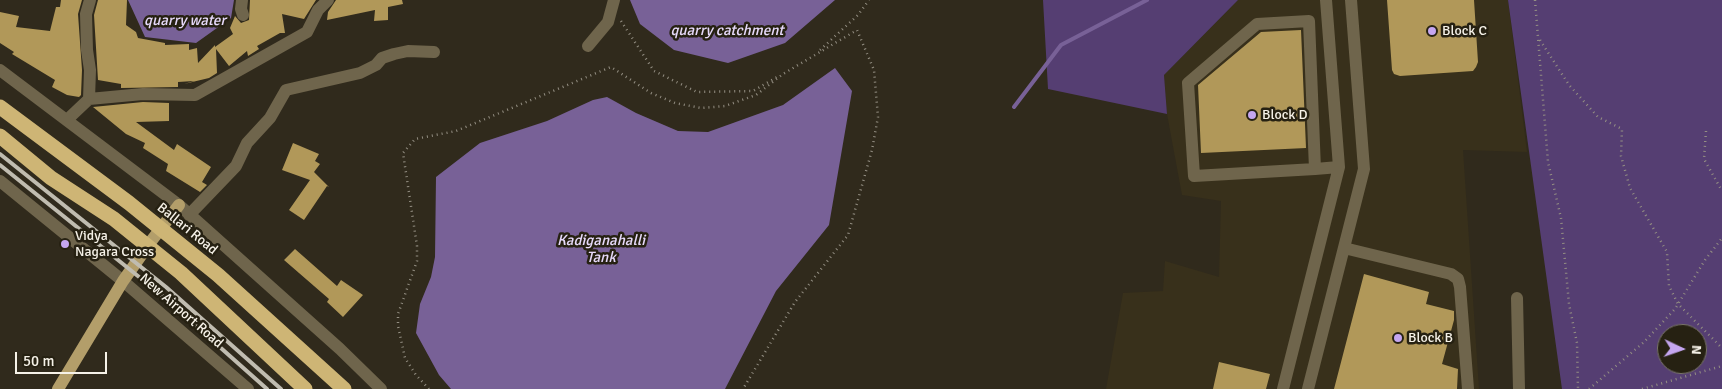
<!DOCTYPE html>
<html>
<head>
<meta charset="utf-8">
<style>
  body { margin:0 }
  #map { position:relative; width:1722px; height:389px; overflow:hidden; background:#302a1c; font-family:Signika,sans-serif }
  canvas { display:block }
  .north { position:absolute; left:1657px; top:324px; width:50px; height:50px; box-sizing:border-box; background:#262112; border:1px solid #797568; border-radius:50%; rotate:93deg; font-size:14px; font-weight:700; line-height:20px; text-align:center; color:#f6f2e8 }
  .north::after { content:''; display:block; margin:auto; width:18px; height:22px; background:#c5a6f0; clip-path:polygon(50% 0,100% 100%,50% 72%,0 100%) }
  .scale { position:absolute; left:15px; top:352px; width:92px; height:22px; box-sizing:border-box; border:2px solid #f6f2e8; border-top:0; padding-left:6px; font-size:15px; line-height:18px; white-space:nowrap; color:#f6f2e8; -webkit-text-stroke:4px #262112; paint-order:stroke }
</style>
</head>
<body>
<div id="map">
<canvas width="1722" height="389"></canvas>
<div class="north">N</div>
<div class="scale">50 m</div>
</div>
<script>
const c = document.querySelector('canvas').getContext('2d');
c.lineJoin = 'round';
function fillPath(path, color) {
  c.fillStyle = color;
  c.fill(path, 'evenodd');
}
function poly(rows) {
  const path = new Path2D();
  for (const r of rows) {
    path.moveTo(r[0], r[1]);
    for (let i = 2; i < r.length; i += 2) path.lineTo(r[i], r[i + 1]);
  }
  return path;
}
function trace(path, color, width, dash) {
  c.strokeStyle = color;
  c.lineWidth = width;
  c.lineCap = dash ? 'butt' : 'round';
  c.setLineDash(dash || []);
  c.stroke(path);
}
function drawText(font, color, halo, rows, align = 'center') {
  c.font = font + ' Signika,sans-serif';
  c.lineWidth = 5;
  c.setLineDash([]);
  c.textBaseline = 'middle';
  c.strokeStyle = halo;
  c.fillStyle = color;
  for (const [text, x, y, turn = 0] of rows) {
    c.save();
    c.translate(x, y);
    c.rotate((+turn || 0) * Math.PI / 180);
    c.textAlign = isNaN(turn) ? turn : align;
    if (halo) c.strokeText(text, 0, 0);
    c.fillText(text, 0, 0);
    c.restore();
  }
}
fillPath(poly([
  [1238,0,1508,0,1527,152,1463,150,1479,389,1106,389,1123,293,1163,291,1165,261,1219,277,1221,201,1182,195,1167,114,1164,75]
]), '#38301b');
fillPath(poly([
  [1043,0,1238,0,1164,75,1167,114,1048,89],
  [1508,0,1722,0,1722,389,1562,389],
  [1667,334,1697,334,1697,364,1667,364]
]), '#553e72');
fillPath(poly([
  [128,0,234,0,231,18,196,43,145,37],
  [630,0,835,0,785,43,728,63,674,50,640,24],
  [835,68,852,91,829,225,776,291,725,389,451,389,439,375,416,333,420,304,431,277,435,257,436,177,480,143,547,121,593,100,607,97,636,113,678,131,708,132,783,105]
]), '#786197');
trace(poly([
  [1014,107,1061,45,1147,0]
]), '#786197', 4);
fillPath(poly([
  [61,0,82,0,78,14,82,70,81,95,79,97,67,95,52,87,55,80,12,54,14,52,0,43,0,12,19,16,16,27,50,31,56,7,60,7],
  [98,0,127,0,126,25,136,32,138,38,165,43,165,45,189,44,189,50,197,48,198,63,215,45,215,47,233,34,230,28,235,16,241,23,249,20,250,0,316,0,304,19,282,14,285,33,280,33,257,46,259,49,248,56,247,51,229,66,216,49,217,73,209,78,184,84,194,81,178,82,178,87,121,88,121,84,98,80,94,15],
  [336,0,402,0,403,4,388,7,388,20,374,21,375,10,327,20,328,12],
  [1387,0,1474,0,1478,62,1476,67,1473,71,1400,76,1394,74,1392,70],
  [1301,30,1306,148,1201,153,1198,85,1261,32],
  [143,102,169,103,169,121,136,122,174,150,177,144,211,167,202,182,207,185,200,192,166,171,168,164,143,148,145,143,126,134,93,107],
  [293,143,319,154,315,161,320,164,314,172,329,187,327,186,304,220,289,210,310,180,282,170],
  [295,249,337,286,341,280,363,295,343,317,327,302,329,299,284,260],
  [1364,274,1429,292,1426,304,1454,311,1454,320,1442,364,1458,369,1457,389,1334,389],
  [1219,362,1270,374,1266,389,1213,389]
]), '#b19859');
trace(poly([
  [1535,0,1548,162,1561,218,1569,304,1577,343,1578,389],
  [621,21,654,71,697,92,753,91,777,77],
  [1540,40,1569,85,1598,117,1622,129,1621,156,1630,188,1667,252,1669,286,1678,304,1722,348],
  [820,50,858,15,869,0],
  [1706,131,1704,159,1722,191],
  [429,389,416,375,405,358,398,326,398,314,417,261,417,246,403,153,415,139,456,131,611,67,651,93,675,103,701,108,725,106,756,95,783,74,857,30,874,70,878,117,872,150,848,235,795,302,743,389],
  [1589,389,1644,342,1675,309,1705,260,1722,238],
  [1642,389,1722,366]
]), '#948f83', 2.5, [1, 4]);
trace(poly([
  [242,0,241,9,243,15],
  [588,46,608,22,614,0],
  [0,70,179,205,340,349,381,389],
  [89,99,90,70,87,50,86,14,90,0],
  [70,117,89,99,143,94,195,95,307,32,318,10,328,0],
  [1315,169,1309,21,1257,24,1188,83,1194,176,1315,169,1339,167],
  [0,181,123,281,248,389],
  [189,215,236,166,247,143,270,118,286,90,360,73,376,65,382,58,394,54,408,51,434,52],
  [1344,248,1451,274,1458,279,1460,287,1468,389],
  [1517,298,1519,389],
  [1283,389,1339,167,1326,0],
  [1308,389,1364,169,1351,0]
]), '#6f654c', 12);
trace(poly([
  [58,389,123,281,152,240,179,205]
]), '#b39e6a', 12);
trace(poly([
  [0,107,129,203,218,275,344,389],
  [0,136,51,178,114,219,181,273,305,389]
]), '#ceb575', 15);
trace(poly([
  [0,154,166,287,281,389],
  [0,165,159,293,267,389]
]), '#c0bcb0', 4);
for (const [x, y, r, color] of [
  [1432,31,5,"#c5a6f0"],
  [1252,115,5,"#c5a6f0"],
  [65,244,5,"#c5a6f0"],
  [1398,338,5,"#c5a6f0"]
]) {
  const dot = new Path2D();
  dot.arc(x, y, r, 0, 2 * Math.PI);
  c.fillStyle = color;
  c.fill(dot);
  trace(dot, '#262112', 2);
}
drawText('14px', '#f6f2e8', '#262112', [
  ["Block C",1442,31],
  ["Block D",1262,115],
  ["Vidya",75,236],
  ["Nagara Cross",75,252],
  ["Block B",1408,338]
], 'left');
drawText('14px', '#f6f2e8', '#262112', [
  ["Ballari Road",187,229,39],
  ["New Airport Road",181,311,41]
]);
drawText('italic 15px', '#e7dafb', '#262112', [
  ["quarry water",185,21],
  ["quarry catchment",727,31],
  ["Kadiganahalli",601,241],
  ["Tank",601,258]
]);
</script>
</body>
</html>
